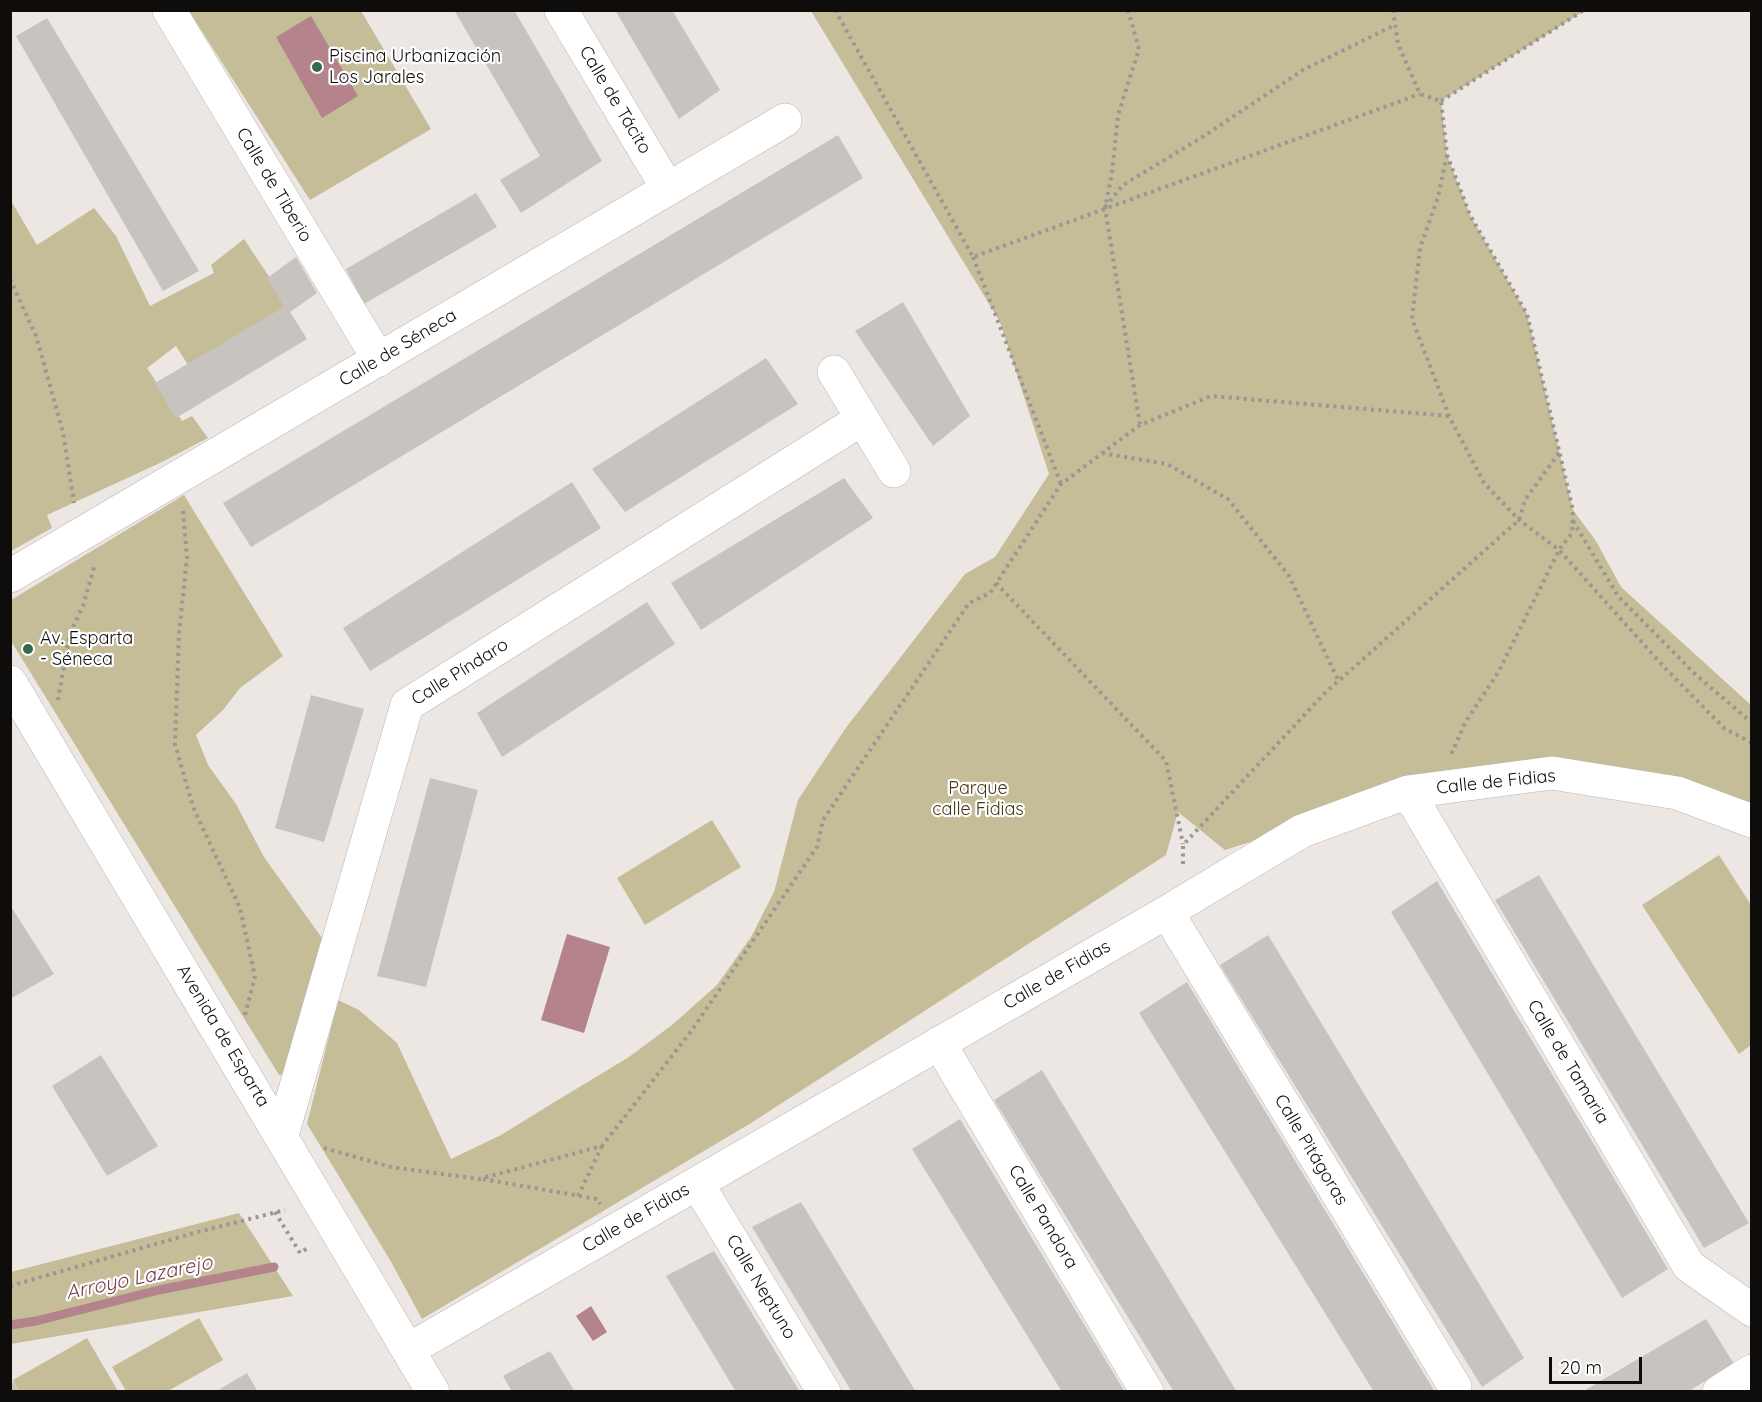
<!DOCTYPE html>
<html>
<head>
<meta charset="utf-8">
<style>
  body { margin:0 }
  #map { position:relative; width:1762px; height:1402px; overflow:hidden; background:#ede7e3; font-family:Quicksand,sans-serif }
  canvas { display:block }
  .frame { position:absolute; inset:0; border:12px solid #0f0d0c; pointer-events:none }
  .scale { position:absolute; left:1549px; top:1357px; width:93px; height:27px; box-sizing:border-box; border:3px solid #0f0d0c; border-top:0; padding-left:8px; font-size:18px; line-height:21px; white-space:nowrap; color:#0f0d0c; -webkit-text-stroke:4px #fff; paint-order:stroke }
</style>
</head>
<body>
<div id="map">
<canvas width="1762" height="1402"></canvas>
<div class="frame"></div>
<div class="scale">20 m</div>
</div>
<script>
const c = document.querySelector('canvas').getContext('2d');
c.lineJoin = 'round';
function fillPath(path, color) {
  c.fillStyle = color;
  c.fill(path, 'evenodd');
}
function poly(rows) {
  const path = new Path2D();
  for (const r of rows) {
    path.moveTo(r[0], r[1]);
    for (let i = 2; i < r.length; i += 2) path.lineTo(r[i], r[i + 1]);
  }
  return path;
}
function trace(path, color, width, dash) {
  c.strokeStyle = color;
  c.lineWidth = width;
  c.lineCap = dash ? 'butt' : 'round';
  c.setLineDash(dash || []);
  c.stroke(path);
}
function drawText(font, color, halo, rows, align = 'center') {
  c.font = font + ' Quicksand,sans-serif';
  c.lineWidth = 4.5;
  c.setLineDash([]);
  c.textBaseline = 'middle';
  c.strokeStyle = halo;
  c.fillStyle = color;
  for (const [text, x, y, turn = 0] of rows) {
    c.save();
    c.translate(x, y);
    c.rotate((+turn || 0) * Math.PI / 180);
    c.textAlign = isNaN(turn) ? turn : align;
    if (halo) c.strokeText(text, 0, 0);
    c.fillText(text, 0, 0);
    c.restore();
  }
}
fillPath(poly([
  [189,11,361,11,431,129,310,200],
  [811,11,1584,11,1441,101,1447,155,1470,215,1527,314,1573,510,1596,541,1621,587,1751,705,1751,821,1552,773,1408,792,1225,850,1178,812,1166,855,751,1123,422,1319,390,1260,307,1124,338,1000,359,1010,397,1043,451,1159,501,1135,548,1106,629,1057,672,1025,717,985,751,937,774,892,798,800,845,729,965,574,995,557,1049,474,1000,322],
  [10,199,37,245,94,208,116,236,150,306,214,273,211,265,244,239,290,308,190,368,176,346,147,368,182,421,192,416,208,438,160,463,47,515,52,528,11,551],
  [184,495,283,656,240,688,223,710,196,735,208,765,236,804,264,857,322,938,285,1074,279,1075,11,641,11,600],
  [712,820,741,867,645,925,617,878],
  [1719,855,1751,905,1751,1045,1739,1054,1642,905],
  [239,1213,293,1296,11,1344,11,1272],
  [199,1318,223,1360,168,1391,126,1391,112,1367],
  [87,1338,118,1391,19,1391,13,1380]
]), '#c5bc98');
fillPath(poly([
  [311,16,358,96,322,118,276,37],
  [567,934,610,947,584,1033,541,1020],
  [591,1306,607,1332,593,1341,576,1316]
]), '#b5838c');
trace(poly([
  [10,1325,36,1321,159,1290,274,1267]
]), '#b5838c', 9);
fillPath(poly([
  [454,10,514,10,602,161,521,213,500,180,540,156],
  [615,10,672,10,720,90,679,119],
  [47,18,199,271,163,291,16,36],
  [838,135,863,178,251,547,223,503],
  [476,193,497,227,364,304,346,269],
  [296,257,317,293,290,312,307,339,176,418,155,383,284,307,267,278],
  [903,302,970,416,933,446,855,331],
  [766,358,798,404,625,512,592,469],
  [844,478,873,518,701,630,671,583],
  [572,482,601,528,370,671,343,628],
  [647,602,675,644,502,757,477,713],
  [311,695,364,709,324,842,275,828],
  [430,778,478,790,426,987,377,976],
  [1539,875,1749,1223,1704,1248,1495,900],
  [1437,881,1668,1269,1622,1298,1391,912],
  [10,905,54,974,10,999],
  [1268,935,1524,1358,1482,1387,1220,965],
  [1187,982,1435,1392,1374,1392,1139,1013],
  [101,1055,158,1146,107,1176,52,1086],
  [1042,1070,1237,1392,1174,1392,994,1100],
  [960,1119,1125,1392,1062,1392,912,1149],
  [801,1202,916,1392,852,1392,752,1227],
  [714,1251,800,1392,736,1392,666,1276],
  [1706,1319,1734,1364,1687,1392,1582,1392],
  [550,1351,575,1392,512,1392,503,1376],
  [247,1373,258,1392,215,1392],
  [13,1380,19,1392,10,1392]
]), '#c7c3bf');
const street = poly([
  [169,10,379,360],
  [561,10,668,189],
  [834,372,894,471],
  [10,576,785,120],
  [10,682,433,1392],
  [1408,792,1689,1266,1752,1310],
  [1167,912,1455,1387],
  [939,1043,1147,1392],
  [282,1135,407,705,862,419],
  [697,1183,824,1392],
  [408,1350,1167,912,1302,831,1408,792,1552,773,1677,793,1752,821],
  [1719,1392,1752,1371]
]);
trace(street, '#bbb5b2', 34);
trace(poly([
  [835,10,973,257,1420,94],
  [1128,10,1139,49,1118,115,1112,173,1105,208,1140,425],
  [1393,10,1398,44,1420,94,1441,101,1447,155,1470,215,1527,314,1573,510,1572,533,1559,550,1499,671,1465,723,1451,755],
  [1441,101,1584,10],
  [1447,155,1438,197,1420,248,1412,319,1449,416,1484,483,1519,520,1559,550,1665,668,1724,728,1752,743],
  [1105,207,1123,185,1204,136,1303,70,1395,25],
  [973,257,1061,484],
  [10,279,36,336,63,432,74,503],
  [1102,453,1167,464,1228,499,1289,576,1338,680],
  [183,511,187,558,179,633,175,744,193,807,240,908,255,977,245,1015],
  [1573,521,1618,596,1695,674,1752,723],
  [996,583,1166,761,1183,844],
  [58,700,70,633,83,606,95,564],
  [1183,864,1183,845,1325,693,1519,520,1525,500,1559,453],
  [324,1148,391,1167,479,1179,602,1146,692,1030,817,847,823,820,969,603,990,593,1061,484,1140,425,1211,396,1449,416],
  [483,1179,597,1199,600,1204],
  [578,1196,602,1146],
  [275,1212,300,1253,309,1247],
  [10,1286,194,1233,285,1210]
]), '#9a9693', 4, [3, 4.5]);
trace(street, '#fff', 33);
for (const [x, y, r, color] of [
  [317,67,6,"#33694f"],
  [28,649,6,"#33694f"]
]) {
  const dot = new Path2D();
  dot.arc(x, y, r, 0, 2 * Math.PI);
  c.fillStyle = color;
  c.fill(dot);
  trace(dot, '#fff', 2);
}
drawText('18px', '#0f0d0c', '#fff', [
  ["Piscina Urbanización",329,57],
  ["Los Jarales",329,78],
  ["Av. Esparta",40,639],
  ["- Séneca",40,660]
], 'left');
drawText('18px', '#0f0d0c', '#fff', [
  ["Calle de Tácito",615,100,59],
  ["Calle de Tiberio",274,185,59],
  ["Calle de Séneca",398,348,-31],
  ["Calle Píndaro",460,672,-32],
  ["Calle de Fidias",1496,782,-6],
  ["Calle de Fidias",1057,975,-30],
  ["Avenida de Esparta",223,1036,59],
  ["Calle de Tamaria",1568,1062,59],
  ["Calle Pitágoras",1311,1150,59],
  ["Calle Pandora",1043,1217,59],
  ["Calle de Fidias",636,1218,-30],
  ["Calle Neptuno",761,1287,59]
]);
drawText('18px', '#423813', '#fff', [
  ["Parque",978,789],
  ["calle Fidias",978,810]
]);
drawText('italic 20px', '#7c3a4a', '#fff', [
  ["Arroyo Lazarejo",139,1278,-12]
]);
</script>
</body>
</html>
